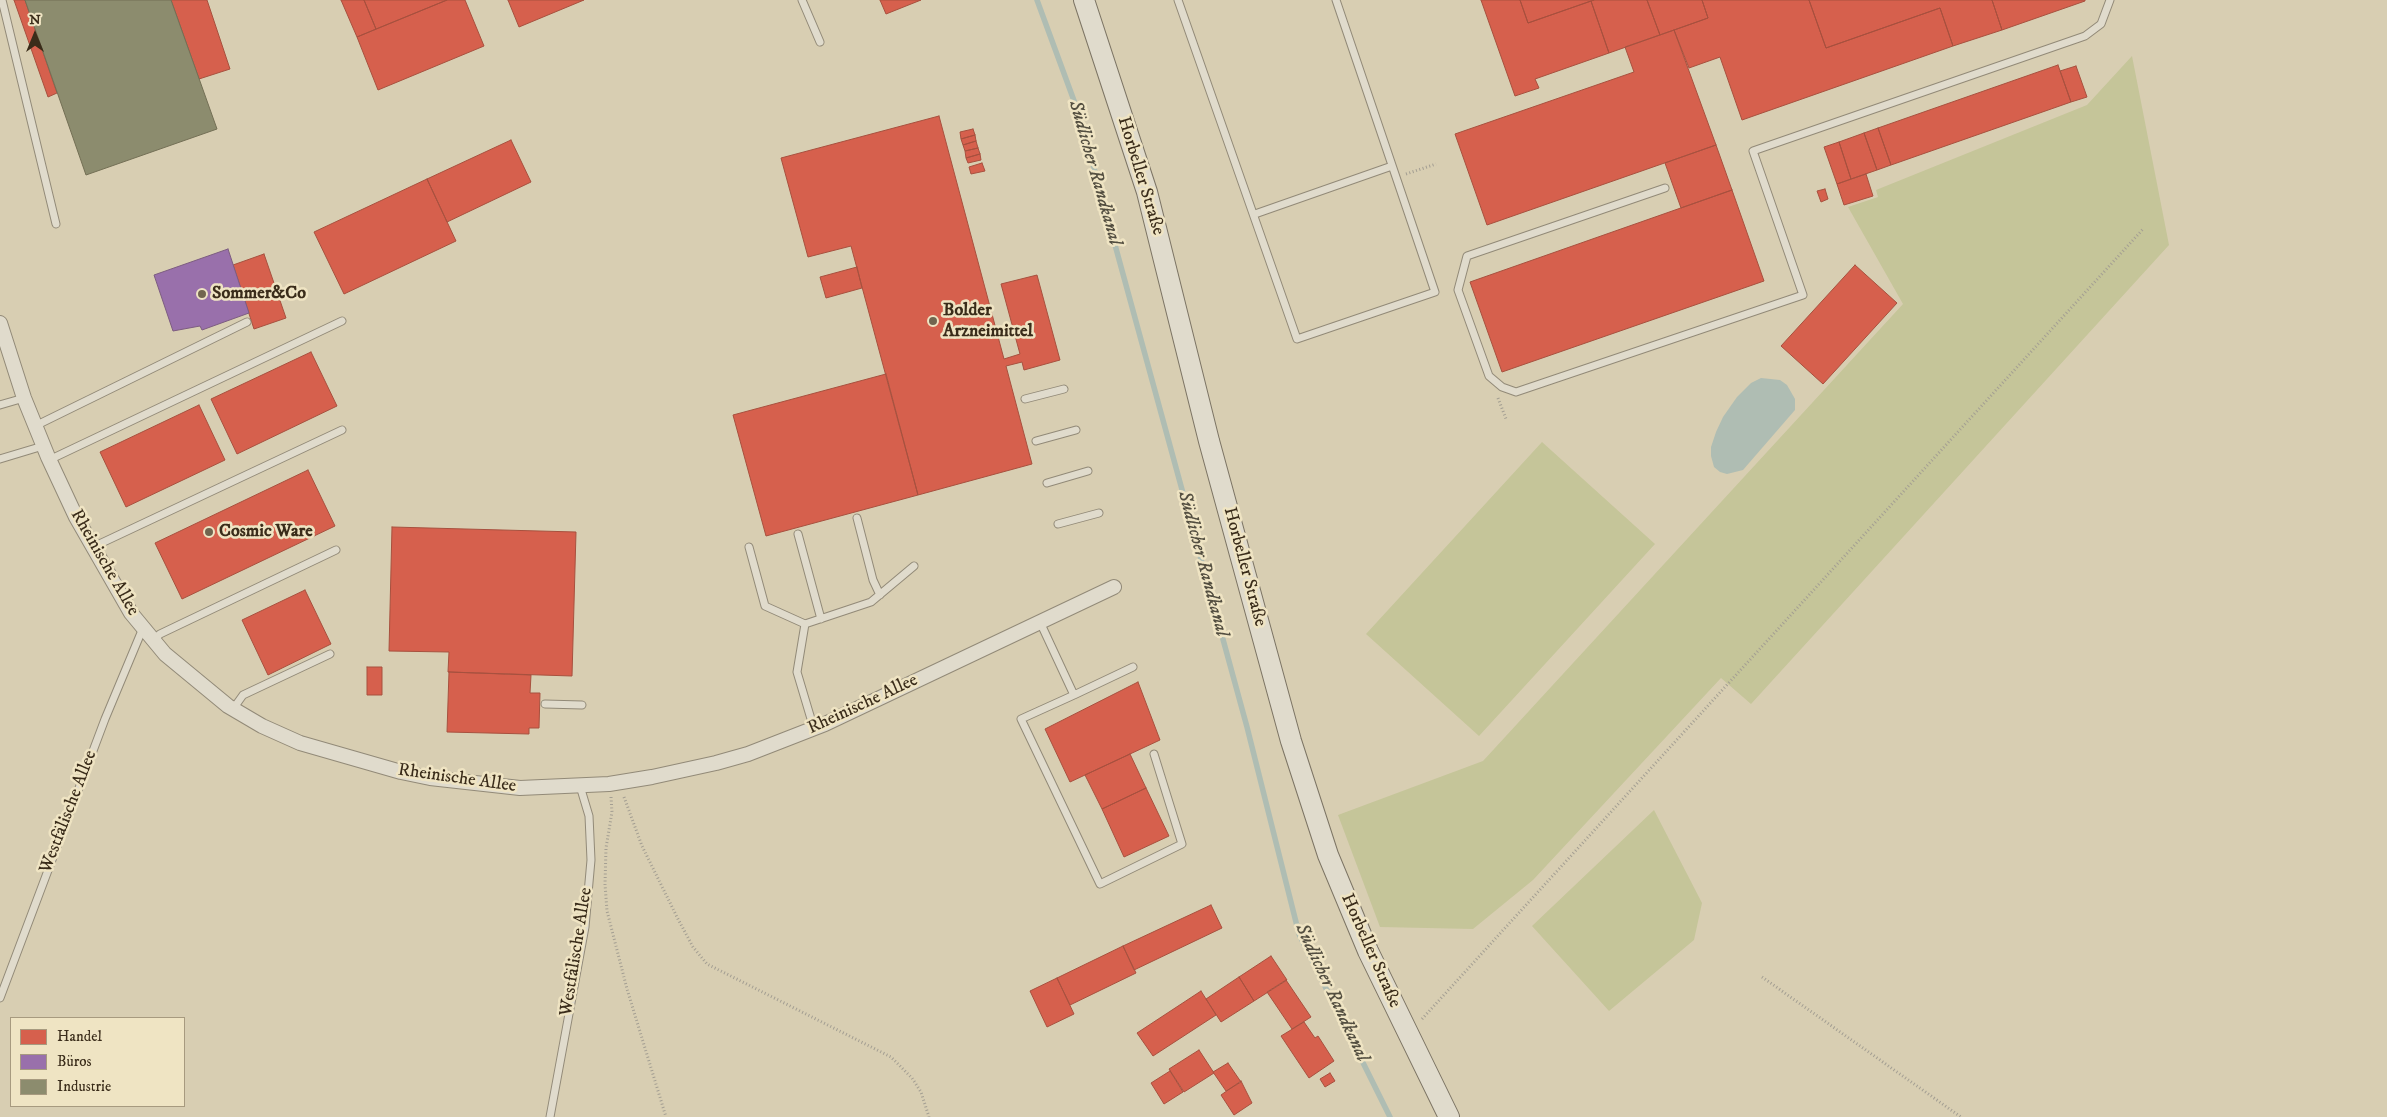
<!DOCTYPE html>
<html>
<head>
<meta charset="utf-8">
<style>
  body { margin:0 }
  #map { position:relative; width:2387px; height:1117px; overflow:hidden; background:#d8ceb2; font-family:"IM FELL DW Pica",serif }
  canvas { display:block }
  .legend { position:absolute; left:10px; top:1017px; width:175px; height:90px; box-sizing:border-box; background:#efe4c3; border:1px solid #a79a7f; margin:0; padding:6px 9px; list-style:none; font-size:15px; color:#3a2c1a }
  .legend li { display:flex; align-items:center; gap:10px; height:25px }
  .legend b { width:25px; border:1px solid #a79a7f }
  .north { position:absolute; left:10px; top:10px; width:50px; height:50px; -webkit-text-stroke:4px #efe4c3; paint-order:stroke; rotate:0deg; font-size:14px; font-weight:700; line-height:20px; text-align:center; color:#3a2c1a }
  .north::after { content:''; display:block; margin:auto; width:18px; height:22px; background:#3a2c1a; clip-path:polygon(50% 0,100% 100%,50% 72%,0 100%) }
</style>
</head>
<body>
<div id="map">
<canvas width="2387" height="1117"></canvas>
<ul class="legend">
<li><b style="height:14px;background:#d6604d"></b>Handel</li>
<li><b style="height:14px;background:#9970ab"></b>Büros</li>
<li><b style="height:14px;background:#8c8c6e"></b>Industrie</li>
</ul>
<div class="north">N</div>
</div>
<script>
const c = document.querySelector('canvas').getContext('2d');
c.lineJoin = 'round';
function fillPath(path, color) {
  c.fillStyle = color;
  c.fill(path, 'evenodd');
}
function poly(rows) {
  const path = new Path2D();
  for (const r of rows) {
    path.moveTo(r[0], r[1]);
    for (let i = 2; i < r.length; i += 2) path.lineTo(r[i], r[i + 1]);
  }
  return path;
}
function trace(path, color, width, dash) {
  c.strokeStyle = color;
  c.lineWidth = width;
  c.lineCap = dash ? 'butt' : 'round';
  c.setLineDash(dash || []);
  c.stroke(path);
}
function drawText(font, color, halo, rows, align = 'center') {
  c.font = font + ' "IM FELL DW Pica",serif';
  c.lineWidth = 5;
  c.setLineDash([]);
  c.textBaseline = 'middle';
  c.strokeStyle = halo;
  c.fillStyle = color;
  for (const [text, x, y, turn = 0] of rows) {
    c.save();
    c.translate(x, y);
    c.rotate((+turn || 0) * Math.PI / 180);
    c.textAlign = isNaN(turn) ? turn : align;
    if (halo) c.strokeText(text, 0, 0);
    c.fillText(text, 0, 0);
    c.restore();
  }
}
fillPath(poly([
  [2132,56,2169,245,1751,704,1721,678,1533,880,1473,929,1380,927,1338,815,1483,761,1903,304,1848,207,1878,197,1876,190,2087,105],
  [1542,442,1655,544,1479,736,1366,634],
  [1654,810,1702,903,1694,940,1609,1011,1532,926]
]), '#c5c599');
fillPath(poly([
  [1761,378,1780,380,1787,385,1795,399,1795,410,1743,470,1727,474,1720,472,1714,467,1711,456,1711,447,1716,432,1723,417,1737,397,1751,383]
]), '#afbdb3');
const shops = poly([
  [14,0,25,0,57,93,48,97,14,0],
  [171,0,207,0,230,69,199,79,171,0],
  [341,0,364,0,376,29,357,37,341,0],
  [364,0,447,0,376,29,364,0],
  [447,0,465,0,484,46,378,90,357,37,447,0],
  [508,0,584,0,519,27,508,0],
  [880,0,921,0,886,14,880,0],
  [1481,0,1520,0,1528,23,1591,1,1609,53,1535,79,1539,88,1515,96,1481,0],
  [1520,0,1594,0,1528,23,1520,0],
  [1594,0,1647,0,1660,35,1609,53,1591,1,1594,0],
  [1647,0,1702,0,1708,18,1660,35,1647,0],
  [1702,0,1809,0,1826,48,1940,8,1953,46,1742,120,1720,57,1689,68,1674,30,1708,18,1702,0],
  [1809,0,1992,0,2002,30,1953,46,1940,8,1826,48,1809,0],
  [1992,0,2085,0,2085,1,2002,30,1992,0],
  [1674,30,1716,145,1487,225,1455,134,1634,72,1625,47,1674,30],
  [2058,65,2071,102,1891,165,1878,128,2058,65],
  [2076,66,2087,97,2071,102,2060,71,2076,66],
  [939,116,1004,359,1020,354,1001,284,1037,275,1060,360,1024,370,1022,362,1006,366,1032,464,918,495,851,246,808,257,781,158,939,116],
  [1878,128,1891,165,1877,170,1864,133,1878,128],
  [973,129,975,135,961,139,960,132,973,129],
  [1864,133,1877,170,1851,179,1839,142,1864,133],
  [975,135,976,141,963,145,961,139,975,135],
  [511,140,531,182,447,222,427,179,511,140],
  [976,141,978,148,965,151,963,145,976,141],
  [1839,142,1851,179,1837,184,1824,147,1839,142],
  [1716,145,1732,190,1681,208,1665,163,1716,145],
  [978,148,980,154,966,158,965,151,978,148],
  [980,154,981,160,968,163,966,158,980,154],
  [982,163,985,171,971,174,969,167,982,163],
  [1866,174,1873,196,1844,205,1837,184,1866,174],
  [427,179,456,241,344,294,314,232,427,179],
  [1825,189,1828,199,1821,202,1817,191,1825,189],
  [1732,190,1764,281,1502,372,1470,282,1732,190],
  [264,254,286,318,254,329,233,265,264,254],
  [1855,265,1897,303,1823,384,1781,346,1855,265],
  [857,267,862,288,826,298,820,277,857,267],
  [311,352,337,406,237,454,211,399,311,352],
  [886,374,918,495,766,536,733,415,886,374],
  [199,405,225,460,126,507,100,452,199,405],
  [308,470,335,526,182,599,155,543,308,470],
  [392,527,576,532,572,676,448,672,449,652,389,651,392,527],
  [305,590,331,644,268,675,242,620,305,590],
  [367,667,382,667,382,695,367,695,367,667],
  [449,672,531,675,530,693,540,693,539,728,529,728,529,734,447,732,449,672],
  [1138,682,1160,740,1070,782,1045,729,1138,682],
  [1130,754,1146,788,1102,809,1085,775,1130,754],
  [1146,788,1169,836,1124,857,1102,809,1146,788],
  [1211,905,1222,928,1134,970,1123,946,1211,905],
  [1123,946,1136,973,1070,1005,1057,978,1123,946],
  [1271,956,1287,980,1254,1001,1239,977,1271,956],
  [1239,977,1254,1001,1221,1022,1206,999,1239,977],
  [1057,978,1074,1014,1047,1027,1030,991,1057,978],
  [1286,980,1311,1017,1292,1029,1267,992,1286,980],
  [1201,991,1216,1015,1153,1056,1137,1033,1201,991],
  [1304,1022,1315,1038,1318,1036,1334,1061,1309,1078,1281,1036,1304,1022],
  [1199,1050,1214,1073,1184,1092,1169,1069,1199,1050],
  [1228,1063,1241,1082,1226,1091,1213,1072,1228,1063],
  [1170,1071,1183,1092,1164,1104,1151,1083,1170,1071],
  [1330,1073,1335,1081,1325,1087,1320,1079,1330,1073],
  [1241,1081,1252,1103,1234,1115,1221,1095,1241,1081]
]);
fillPath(shops, '#d6604d');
trace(shops, '#a7503e', 1);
const offices = poly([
  [228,249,249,313,202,330,200,326,173,331,154,275,228,249]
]);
fillPath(offices, '#9970ab');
trace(offices, '#7c5c80', 1);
const industry = poly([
  [25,0,171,0,217,129,86,175,25,0]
]);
fillPath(industry, '#8c8c6e');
trace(industry, '#736f55', 1);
trace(poly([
  [1037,0,1080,117,1247,727,1299,934,1390,1117]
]), '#afbdb3', 5.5);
const lane = poly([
  [2,0,56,224],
  [802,0,820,42],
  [1178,0,1297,339,1435,292,1336,0],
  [1665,188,1467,256,1458,290,1489,376,1502,387,1516,392,1803,295,1753,151,2085,36,2101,24,2110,0],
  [1255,214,1392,166],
  [1025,399,1064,389],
  [0,405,24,398],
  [35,426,247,322],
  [1036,441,1076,430],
  [0,459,43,446],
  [49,460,342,321],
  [1047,483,1088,471],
  [857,518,873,580,880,595],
  [1058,524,1099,513],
  [798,534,821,619],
  [93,547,342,430],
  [749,547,765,606,805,624,871,602,914,566],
  [1040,622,1074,695,1021,719,1100,884,1182,844,1154,754],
  [805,624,797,672,814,729],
  [153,640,160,634,336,550],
  [1074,695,1133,667],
  [545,704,582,705],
  [233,709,243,695,330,654],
  [0,998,105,719,143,628],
  [550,1117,585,927,591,860,589,816,580,786]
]);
const street = poly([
  [0,323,24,398,48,457,76,517,131,613,165,654,228,706,262,726,300,743,401,772,430,778,520,788,609,784,652,777,716,763,748,754,825,724,1114,587]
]);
const secondary = poly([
  [1084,0,1147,192,1209,441,1291,741,1328,855,1368,951,1449,1117]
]);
trace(lane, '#928a78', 9);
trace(street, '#928a78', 16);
trace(secondary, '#7c7464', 22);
trace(poly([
  [1406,174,1436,164],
  [1498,398,1506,419],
  [611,797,612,812,606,848,605,884,607,911,627,989,666,1117],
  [624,797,642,846,678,919,693,947,707,964,891,1057,912,1078,921,1092,929,1117],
  [1762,977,1961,1117],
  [1422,1019,2144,228]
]), '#a39e92', 3, [1, 2.5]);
trace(lane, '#e0dbcc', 7);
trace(street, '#e0dbcc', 14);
trace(secondary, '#e0dbcc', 20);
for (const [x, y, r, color] of [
  [202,294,5,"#71654f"],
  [933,321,5,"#71654f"],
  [209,532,5,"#71654f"]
]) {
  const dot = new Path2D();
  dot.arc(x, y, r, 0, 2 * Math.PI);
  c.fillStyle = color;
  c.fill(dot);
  trace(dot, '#efe4c3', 2);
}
drawText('18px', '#3a2c1a', '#efe4c3', [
  ["Horbeller Straße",1140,176,73],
  ["Rheinische Allee",104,563,60],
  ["Horbeller Straße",1244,567,75],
  ["Rheinische Allee",863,705,-25],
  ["Rheinische Allee",457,779,8],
  ["Westfälische Allee",69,812,-69],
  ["Horbeller Straße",1370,951,66],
  ["Westfälische Allee",577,952,-81]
]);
drawText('bold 18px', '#3a2c1a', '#efe4c3', [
  ["Sommer&Co",212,294],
  ["Bolder",943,311],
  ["Arzneimittel",943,332],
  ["Cosmic Ware",219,532]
], 'left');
drawText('italic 19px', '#534e40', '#efe4c3', [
  ["Südlicher Randkanal",1094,173,74],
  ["Südlicher Randkanal",1202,564,75],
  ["Südlicher Randkanal",1331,993,65]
]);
</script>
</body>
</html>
